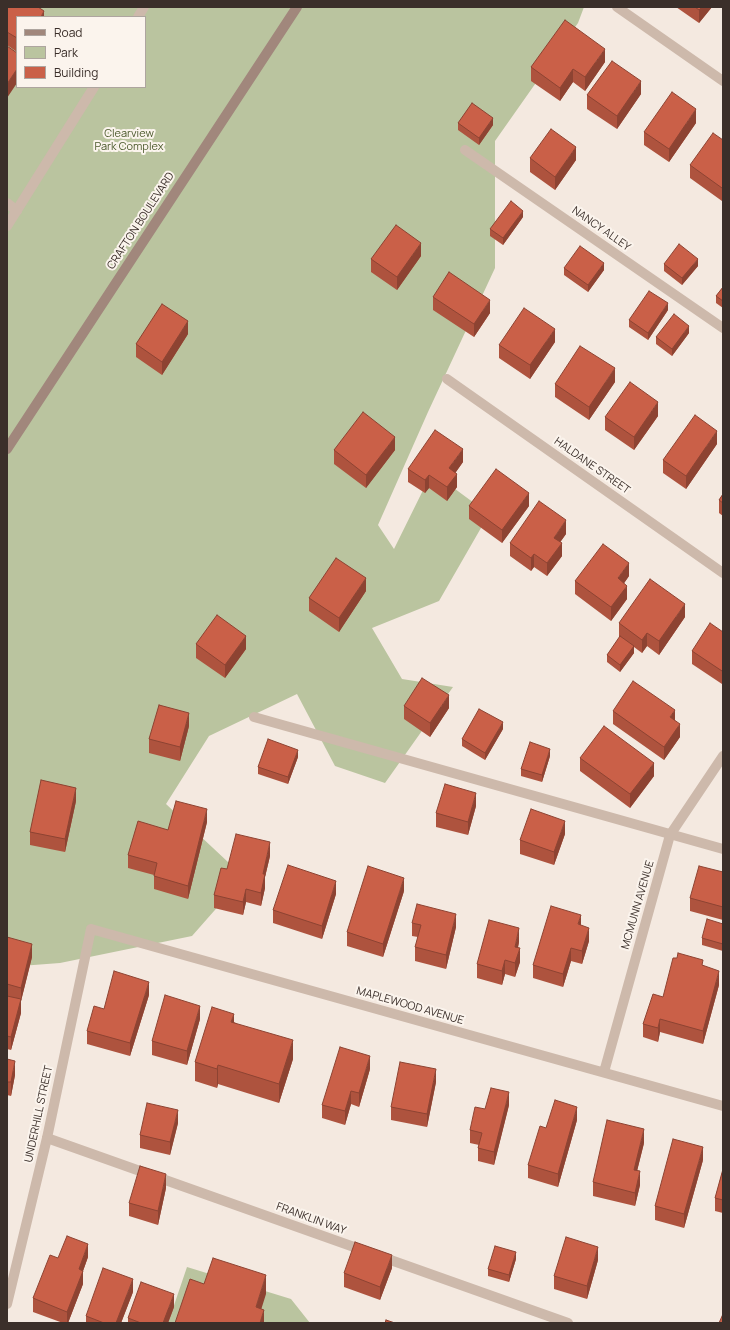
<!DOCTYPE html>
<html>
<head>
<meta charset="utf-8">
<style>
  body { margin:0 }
  #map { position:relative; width:730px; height:1330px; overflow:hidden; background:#f4e9e0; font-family:Manrope,sans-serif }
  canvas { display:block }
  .frame { position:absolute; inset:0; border:8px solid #3b2f2a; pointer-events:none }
  .legend { position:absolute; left:16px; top:16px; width:130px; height:72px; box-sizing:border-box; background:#fbf4ed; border:1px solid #aea59f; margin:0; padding:5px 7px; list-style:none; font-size:12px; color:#3b2f2a }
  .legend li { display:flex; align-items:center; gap:8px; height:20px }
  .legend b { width:20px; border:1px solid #aea59f }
</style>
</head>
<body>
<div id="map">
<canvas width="730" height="1330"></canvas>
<div class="frame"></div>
<ul class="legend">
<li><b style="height:5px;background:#a1877c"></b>Road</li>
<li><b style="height:11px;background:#bac49f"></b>Park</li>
<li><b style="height:11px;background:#ca6048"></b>Building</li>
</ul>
</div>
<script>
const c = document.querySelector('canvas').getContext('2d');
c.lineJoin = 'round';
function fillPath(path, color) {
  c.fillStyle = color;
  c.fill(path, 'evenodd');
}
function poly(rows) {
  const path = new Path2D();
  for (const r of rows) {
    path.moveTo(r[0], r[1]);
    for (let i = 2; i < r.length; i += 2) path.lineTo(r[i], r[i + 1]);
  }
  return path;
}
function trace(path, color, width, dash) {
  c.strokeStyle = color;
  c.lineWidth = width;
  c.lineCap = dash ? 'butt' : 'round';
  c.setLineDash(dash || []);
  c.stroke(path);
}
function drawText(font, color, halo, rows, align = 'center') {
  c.font = font + ' Manrope,sans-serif';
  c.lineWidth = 4;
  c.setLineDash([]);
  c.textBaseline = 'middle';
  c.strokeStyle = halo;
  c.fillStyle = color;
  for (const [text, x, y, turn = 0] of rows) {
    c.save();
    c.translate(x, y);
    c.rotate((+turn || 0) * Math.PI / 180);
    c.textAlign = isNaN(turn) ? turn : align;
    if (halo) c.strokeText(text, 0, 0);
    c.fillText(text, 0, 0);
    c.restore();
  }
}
fillPath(poly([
  [7,7,584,7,578,23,495,141,495,268,428,412,378,525,394,549,432,472,489,514,439,601,372,628,402,679,453,687,385,783,335,766,297,694,209,736,166,804,244,877,192,936,60,963,7,967],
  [17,17,145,17,145,87,17,87],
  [187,1267,291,1299,310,1323,168,1323]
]), '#bac49f');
trace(poly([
  [465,150,723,328],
  [7,203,17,211],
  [254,717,723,849],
  [47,1138,568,1323]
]), '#cdb9ab', 10);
trace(poly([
  [617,7,723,81],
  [138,17,144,7],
  [7,226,94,87],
  [447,379,723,573],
  [604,1072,670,835,723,756],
  [7,1304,47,1138,91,929,723,1106]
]), '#cdb9ab', 10);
trace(poly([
  [7,449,297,7]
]), '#a1877c', 10);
fillPath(poly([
  [7,7,44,17,17,17,17,52,7,45],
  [676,7,712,7,699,23],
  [605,62,585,91,573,82,560,101,531,81,531,67],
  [641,94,617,129,587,109,587,95],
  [458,123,493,125,479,145,458,130],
  [696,123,669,162,644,145,644,132],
  [723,140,723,200,722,201,690,178,690,165],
  [530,158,576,160,555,190,530,172],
  [523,217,503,245,490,236,490,229],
  [421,256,397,290,371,272,371,259],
  [664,264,698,266,682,285,664,271],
  [564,268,604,270,588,292,564,275],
  [723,287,723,308,716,303,716,296],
  [433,297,490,313,474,337,433,310],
  [668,310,648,340,629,327,629,320],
  [689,333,672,356,656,344,656,337],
  [188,334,162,375,136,357,136,344],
  [555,342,530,379,499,358,499,345],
  [615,382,589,420,555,397,555,384],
  [658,416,634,450,605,430,605,417],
  [717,444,686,489,663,473,663,460],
  [334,450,395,450,366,488,334,464],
  [463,462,455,473,457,487,447,501,429,488,425,493,408,482,408,469],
  [723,494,723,516,719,513,719,500],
  [469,506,529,506,502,543,469,519],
  [566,534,560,542,562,556,547,576,534,567,531,571,510,556,510,543],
  [629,576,624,583,627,599,611,621,575,594,575,581],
  [366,591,339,632,309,611,309,598],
  [685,617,659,655,647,646,642,653,634,647,634,653,620,672,607,662,607,655,620,637,619,637,619,623],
  [723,632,722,684,692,664,692,651],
  [196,644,246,649,225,678,196,658],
  [404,706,449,708,430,737,404,719],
  [613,711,675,720,680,737,664,760,613,724],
  [189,726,180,761,149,753,149,739],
  [503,729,485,760,462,746,462,739],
  [550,756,542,782,521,776,521,769],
  [298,757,288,784,258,774,258,767],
  [580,758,654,776,630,808,580,771],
  [76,801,65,852,30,845,30,832],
  [476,806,468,835,436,827,436,813],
  [207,822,188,899,154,889,154,875,128,868,128,855,168,830],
  [565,834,554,865,520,854,520,840],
  [270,856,265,877,265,888,261,906,246,902,243,915,214,908,214,895,227,869],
  [723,872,723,920,690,911,690,898],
  [404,891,383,957,347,946,347,932],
  [336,894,322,939,273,923,273,910],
  [412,923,456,927,446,969,415,961,415,947,418,937,412,936],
  [723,924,723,951,702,945,702,938],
  [581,925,589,941,582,964,571,961,563,987,533,978,533,965],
  [7,937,32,957,21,1001,21,1013,11,1050,7,1049],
  [519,942,518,948,520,962,515,977,505,974,502,985,477,978,477,964],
  [703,965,719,985,703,1044,660,1032,658,1042,643,1037,643,1024,663,997],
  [149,995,130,1056,87,1044,87,1031,104,1009],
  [200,1019,187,1065,152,1055,152,1041],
  [234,1022,293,1059,279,1103,218,1084,217,1088,195,1081,195,1062],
  [7,1059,15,1075,11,1096,7,1095],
  [370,1069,359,1107,351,1104,345,1125,322,1118,322,1105],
  [436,1082,427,1127,391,1120,391,1107],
  [509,1105,494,1165,478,1161,478,1148,479,1145,470,1143,470,1130,485,1109],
  [577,1120,558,1187,528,1178,528,1165,546,1128],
  [178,1123,170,1155,140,1148,140,1135],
  [644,1143,637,1171,640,1185,635,1206,593,1196,593,1182],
  [703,1160,684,1228,655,1220,655,1206],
  [723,1169,723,1213,715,1211,715,1198],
  [166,1188,158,1225,129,1216,129,1203],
  [88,1257,83,1271,83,1284,68,1323,63,1323,33,1312,33,1298,58,1258],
  [516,1259,509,1282,488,1276,488,1269],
  [598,1260,587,1299,554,1289,554,1276],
  [392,1268,380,1300,344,1287,344,1273],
  [133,1292,121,1323,86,1323,86,1316],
  [174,1307,168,1323,128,1323,128,1318]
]), '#ae533e');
fillPath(poly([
  [702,7,712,7,699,23,699,10],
  [44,11,44,17,41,17],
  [605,49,605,62,585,91,585,77],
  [17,69,17,83,7,98,7,84],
  [573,69,573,82,560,101,560,88],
  [641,81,641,94,617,129,617,116],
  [696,109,696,123,669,162,669,149],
  [493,118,493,125,479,145,479,138],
  [576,147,576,160,555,190,555,177],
  [723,186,723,200,722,201,722,188],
  [523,211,523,217,503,245,503,238],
  [421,243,421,256,397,290,397,277],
  [698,259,698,266,682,285,682,278],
  [604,263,604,270,588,292,588,285],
  [490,300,490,313,474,337,474,324],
  [668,303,668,310,648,340,648,333],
  [188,321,188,334,162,375,162,362],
  [689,326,689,333,672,356,672,349],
  [555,329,555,342,530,379,530,365],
  [615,368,615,382,589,420,589,407],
  [658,402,658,416,634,450,634,437],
  [717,431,717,444,686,489,686,476],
  [395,437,395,450,366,488,366,475],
  [463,449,463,462,449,482,449,468],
  [457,474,457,487,447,501,447,487],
  [429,475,429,488,425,493,425,480],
  [529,493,529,506,502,543,502,530],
  [566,520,566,534,554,551,554,538],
  [562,543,562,556,547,576,547,563],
  [534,554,534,567,531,571,531,558],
  [629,563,629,576,618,592,618,578],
  [366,578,366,591,339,632,339,618],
  [627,586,627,599,611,621,611,607],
  [685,604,685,617,659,655,659,641],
  [647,633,647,646,642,653,642,640],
  [246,636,246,649,225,678,225,665],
  [634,646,634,653,620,672,620,665],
  [723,669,723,682,722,684,722,671],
  [449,695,449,708,430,737,430,723],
  [675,710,675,724,670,717],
  [189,713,189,726,180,761,180,747],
  [503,722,503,729,485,760,485,753],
  [680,724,680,737,664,760,664,747],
  [550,749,550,756,542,782,542,775],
  [298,750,298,757,288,784,288,777],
  [654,763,654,776,630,808,630,794],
  [76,788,76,801,65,852,65,839],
  [476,793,476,806,468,835,468,822],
  [207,809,207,822,188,899,188,886],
  [565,821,565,834,554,865,554,852],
  [270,842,270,856,265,877,265,888,261,906,261,893,263,874],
  [404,878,404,891,383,957,383,944],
  [336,881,336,894,322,939,322,926],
  [246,889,246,902,243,915,243,902],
  [456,914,456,927,446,969,446,955],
  [581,915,581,928,578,924],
  [519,928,519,942,515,960,515,947],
  [589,928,589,941,582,964,582,951],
  [32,944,32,957,21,1001,21,988],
  [520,948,520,962,515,977,515,963],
  [571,948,571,961,563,987,563,974],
  [505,960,505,974,502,985,502,971],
  [719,971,719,985,703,1044,703,1031],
  [149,982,149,995,130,1056,130,1043],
  [21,999,21,1013,11,1050,11,1037],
  [200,1006,200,1019,187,1065,187,1051],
  [234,1014,234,1032,231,1022],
  [660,1019,660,1032,658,1042,658,1028],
  [293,1040,293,1059,279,1103,279,1084],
  [370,1056,370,1069,359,1107,359,1093],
  [15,1061,15,1075,11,1096,11,1082],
  [218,1065,218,1084,217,1088,217,1069],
  [436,1069,436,1082,427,1127,427,1114],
  [351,1091,351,1104,345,1125,345,1111],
  [509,1092,509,1105,494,1165,494,1152],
  [577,1107,577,1120,558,1187,558,1174],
  [178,1110,178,1123,170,1155,170,1142],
  [644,1129,644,1143,634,1183,634,1170],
  [703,1147,703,1160,684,1228,684,1214],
  [640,1171,640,1185,635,1206,635,1193],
  [166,1174,166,1188,158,1225,158,1211],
  [88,1244,88,1257,83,1271,83,1284,68,1323,67,1323,67,1312,79,1269],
  [598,1247,598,1260,587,1299,587,1286],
  [516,1252,516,1259,509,1282,509,1275],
  [392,1255,392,1268,380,1300,380,1287],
  [266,1275,266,1294,257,1323,256,1307],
  [133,1279,133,1292,121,1323,116,1323],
  [174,1294,174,1307,168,1323,163,1323],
  [264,1310,264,1323,260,1323]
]), '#8d4332');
const building = poly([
  [7,7,38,7,44,11,41,17,17,17,17,38,7,32,7,7],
  [695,7,702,7,699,10,695,7],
  [565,20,605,49,585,77,573,69,560,88,531,67,565,20],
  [7,46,17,53,17,69,7,84,7,46],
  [612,61,641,81,617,116,587,95,612,61],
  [672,92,696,109,669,149,644,132,672,92],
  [472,103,493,118,479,138,458,123,472,103],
  [551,129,576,147,555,177,530,158,551,129],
  [713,133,723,140,723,186,722,188,690,165,713,133],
  [511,201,523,211,503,238,490,229,511,201],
  [396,225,421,243,397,277,371,259,396,225],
  [679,244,698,259,682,278,664,264,679,244],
  [580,246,604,263,588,285,564,268,580,246],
  [449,272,490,300,474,324,433,297,449,272],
  [723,287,723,301,716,296,723,287],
  [649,291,668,303,648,333,629,320,649,291],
  [162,304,188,321,162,362,136,344,162,304],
  [524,308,555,329,530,365,499,345,524,308],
  [674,314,689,326,672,349,656,337,674,314],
  [580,346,615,368,589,407,555,384,580,346],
  [630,382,658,402,634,437,605,417,630,382],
  [363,412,395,437,366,475,334,450,363,412],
  [695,415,717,431,686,476,663,460,695,415],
  [435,430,463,449,449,468,457,474,447,487,429,475,425,480,408,469,435,430],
  [496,469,529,493,502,530,469,506,496,469],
  [723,494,723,503,719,500,723,494],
  [539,501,566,520,554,538,562,543,547,563,534,554,531,558,510,543,539,501],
  [603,544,629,563,618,578,627,586,611,607,575,581,603,544],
  [336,558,366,578,339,618,309,598,336,558],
  [650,579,685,604,659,641,647,633,642,640,619,623,650,579],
  [217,615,246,636,225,665,196,644,217,615],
  [710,623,723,632,723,669,722,671,692,651,710,623],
  [620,636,634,646,620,665,607,655,620,636],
  [422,678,449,695,430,723,404,706,422,678],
  [633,681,675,710,670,717,680,724,664,747,613,711,633,681],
  [159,705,189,713,180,747,149,739,159,705],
  [479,709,503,722,485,753,462,739,479,709],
  [604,726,654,763,630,794,580,758,604,726],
  [268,739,298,750,288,777,258,767,268,739],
  [530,742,550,749,542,775,521,769,530,742],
  [41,780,76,788,65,839,30,832,41,780],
  [445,784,476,793,468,822,436,813,445,784],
  [176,801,207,809,188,886,154,876,157,863,128,855,138,821,168,830,176,801],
  [531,809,565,821,554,852,520,840,531,809],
  [236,834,270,842,263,874,265,874,261,893,246,889,243,902,214,895,221,868,227,869,236,834],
  [288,865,336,881,322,926,273,910,288,865],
  [368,866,404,878,383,944,347,932,368,866],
  [699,866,723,872,723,907,690,898,699,866],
  [417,904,456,914,446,955,415,947,421,925,412,923,417,904],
  [551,906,581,915,578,924,589,928,582,951,571,948,563,974,533,965,551,906],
  [707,919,723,924,723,944,702,938,707,919],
  [489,920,519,928,515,947,520,948,515,963,505,960,502,971,477,964,489,920],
  [7,937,32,944,21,988,7,984,7,937],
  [678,953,703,960,702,965,719,971,703,1031,660,1019,658,1028,643,1024,653,994,663,997,673,958,677,958,678,953],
  [114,971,149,982,130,1043,87,1031,94,1006,104,1009,114,971],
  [165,995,200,1006,187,1051,152,1041,165,995],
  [7,996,21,999,11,1037,7,1036,7,996],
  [212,1007,234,1014,231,1022,293,1040,279,1084,218,1065,217,1069,195,1062,212,1007],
  [340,1047,370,1056,359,1093,351,1091,345,1111,322,1105,340,1047],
  [7,1059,15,1061,11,1082,7,1082,7,1059],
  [400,1062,436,1069,427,1114,391,1107,400,1062],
  [491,1088,509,1092,494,1152,478,1148,482,1133,470,1130,475,1107,485,1109,491,1088],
  [555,1100,577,1107,558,1174,528,1165,540,1126,546,1128,555,1100],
  [147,1103,178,1110,170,1142,140,1135,147,1103],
  [607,1120,644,1129,634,1170,640,1171,635,1193,593,1182,607,1120],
  [673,1139,703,1147,684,1214,655,1206,673,1139],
  [140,1166,166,1174,158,1211,129,1203,140,1166],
  [723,1169,723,1200,715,1198,723,1169],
  [67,1236,88,1244,79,1269,83,1271,67,1312,33,1298,50,1255,58,1258,67,1236],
  [566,1237,598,1247,587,1286,554,1276,566,1237],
  [355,1242,392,1255,380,1287,344,1273,355,1242],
  [495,1246,516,1252,509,1275,488,1269,495,1246],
  [213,1258,266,1275,256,1307,264,1310,260,1323,175,1323,190,1279,204,1284,213,1258],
  [103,1268,133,1279,116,1323,104,1323,86,1316,103,1268],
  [141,1282,174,1294,163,1323,141,1323,128,1318,141,1282],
  [723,1314,723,1323,719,1323,723,1314],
  [386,1320,395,1323,385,1323,386,1320]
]);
fillPath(building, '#ca6048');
trace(building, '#8d4332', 1);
drawText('11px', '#4c5a2d', '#fbf4ed', [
  ["Clearview",129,134],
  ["Park Complex",129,147]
]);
drawText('11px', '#3b2f2a', '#fbf4ed', [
  ["CRAFTON BOULEVARD",141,221,-57],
  ["NANCY ALLEY",601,229,35],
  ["HALDANE STREET",592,466,35],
  ["MCMUNN AVENUE",638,905,-74],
  ["MAPLEWOOD AVENUE",410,1006,16],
  ["UNDERHILL STREET",39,1114,-78],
  ["FRANKLIN WAY",311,1219,20]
]);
</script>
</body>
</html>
